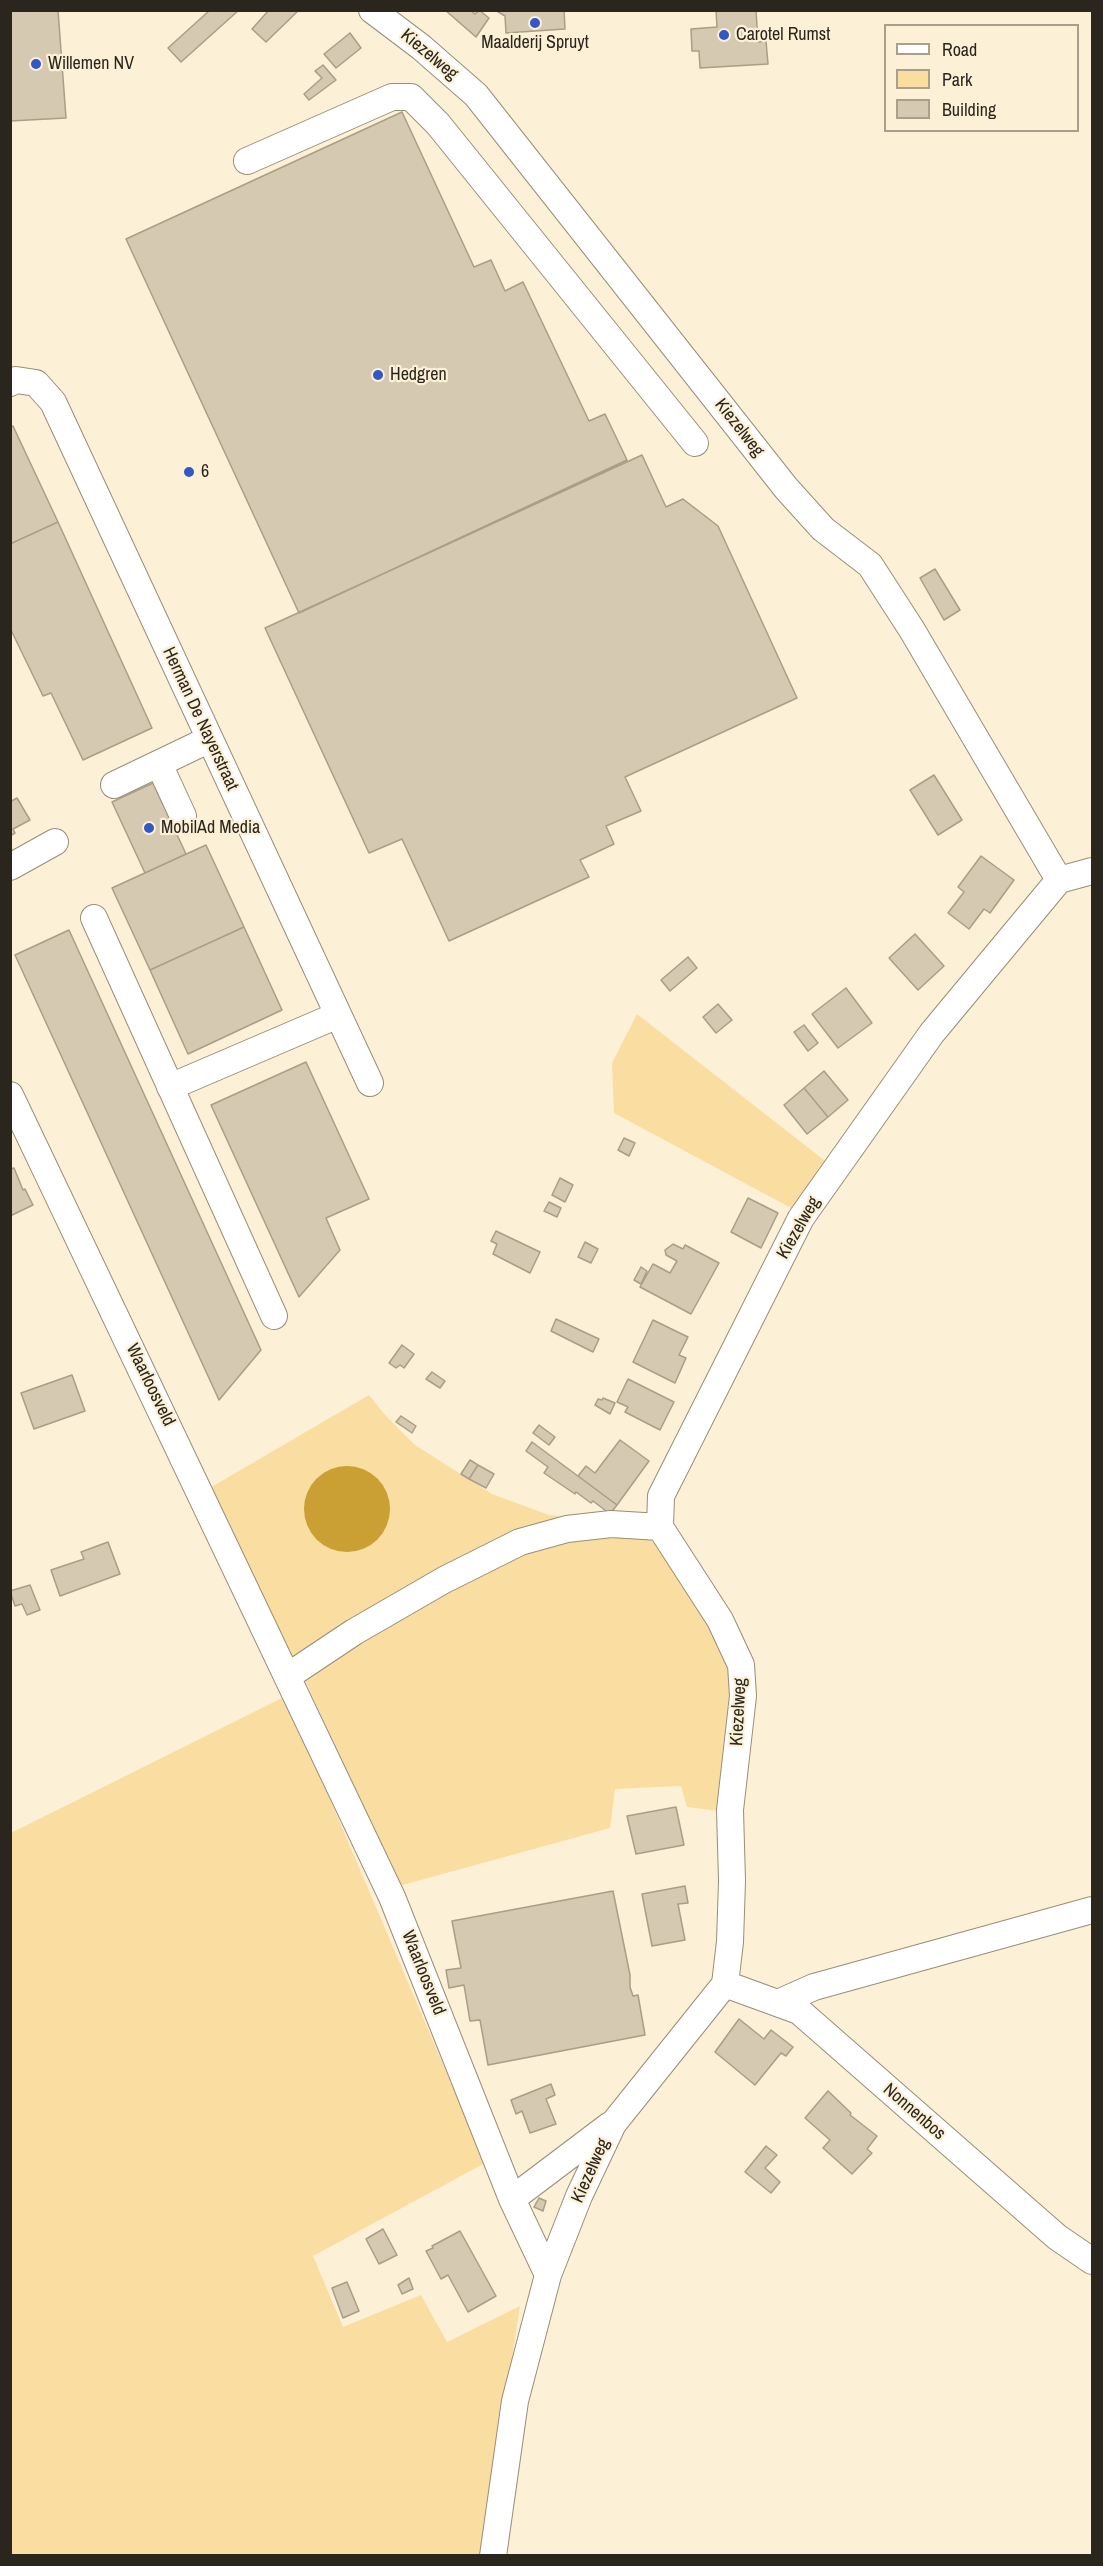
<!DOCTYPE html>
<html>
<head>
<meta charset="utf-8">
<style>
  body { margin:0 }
  #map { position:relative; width:1103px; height:2566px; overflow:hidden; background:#fcf0d7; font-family:"Archivo Narrow",sans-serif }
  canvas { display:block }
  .frame { position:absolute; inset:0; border:12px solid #2a261d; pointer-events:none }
  .legend { position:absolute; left:884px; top:24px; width:195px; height:108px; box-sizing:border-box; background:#fcf0d7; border:2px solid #a89f8d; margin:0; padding:8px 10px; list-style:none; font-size:18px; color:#2a261d }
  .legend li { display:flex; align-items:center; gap:12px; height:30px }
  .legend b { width:30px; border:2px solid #a89f8d }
</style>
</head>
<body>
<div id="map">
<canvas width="1103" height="2566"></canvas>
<div class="frame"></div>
<ul class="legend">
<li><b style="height:8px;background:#fff"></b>Road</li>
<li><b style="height:16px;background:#fadea1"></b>Park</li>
<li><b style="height:16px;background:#d5c9b1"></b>Building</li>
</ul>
</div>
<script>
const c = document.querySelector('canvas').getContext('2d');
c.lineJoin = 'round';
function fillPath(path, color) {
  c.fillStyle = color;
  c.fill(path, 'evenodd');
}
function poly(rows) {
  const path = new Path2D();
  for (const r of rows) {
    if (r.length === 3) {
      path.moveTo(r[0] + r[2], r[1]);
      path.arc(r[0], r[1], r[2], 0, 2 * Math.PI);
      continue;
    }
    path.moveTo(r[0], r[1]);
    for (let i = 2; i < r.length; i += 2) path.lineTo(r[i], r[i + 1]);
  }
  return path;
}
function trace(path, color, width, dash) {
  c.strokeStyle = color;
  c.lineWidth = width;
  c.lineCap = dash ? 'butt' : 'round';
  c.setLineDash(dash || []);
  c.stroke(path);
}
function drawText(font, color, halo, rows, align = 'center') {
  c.font = font + ' "Archivo Narrow",sans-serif';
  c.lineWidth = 4.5;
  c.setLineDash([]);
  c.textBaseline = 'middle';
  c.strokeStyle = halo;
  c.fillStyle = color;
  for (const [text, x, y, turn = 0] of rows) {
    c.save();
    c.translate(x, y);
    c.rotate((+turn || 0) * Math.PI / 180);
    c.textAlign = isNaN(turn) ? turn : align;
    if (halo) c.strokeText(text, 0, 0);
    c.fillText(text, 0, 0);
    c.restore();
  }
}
fillPath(poly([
  [637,1014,833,1167,806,1216,614,1113,612,1063],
  [369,1395,385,1415,415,1445,492,1494,549,1515,561,1516,480,1551,291,1660,208,1489],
  [606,1536,651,1540,670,1555,724,1647,734,1682,719,1811,687,1807,681,1786,615,1789,610,1828,399,1886,305,1680,405,1610,519,1554,559,1541],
  [286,1696,485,2163,313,2256,343,2327,421,2295,447,2342,520,2306,482,2555,11,2556,11,1833]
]), '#fadea1');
fillPath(poly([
  [347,1509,43]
]), '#caa035');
const building = poly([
  [10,10,58,10,66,118,10,121,10,10],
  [210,10,239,10,181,62,168,48,210,10],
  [269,10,299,10,266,42,252,29,269,10],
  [445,10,470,10,475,14,479,10,489,18,476,37,445,10],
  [495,10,564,10,565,29,506,33,505,16,495,10],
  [716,10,756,10,758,42,766,41,768,64,700,68,699,51,692,51,691,29,717,27,716,10],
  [350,33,361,48,336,68,324,54,350,33],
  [323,65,336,80,309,100,304,94,322,78,315,71,323,65],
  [402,112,474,267,491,260,505,291,523,282,589,421,605,414,627,460,299,613,126,239,402,112],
  [13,426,58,522,10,544,10,427,13,426],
  [642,455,666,507,683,499,718,526,797,698,625,777,641,811,606,826,614,844,580,860,589,877,449,941,402,839,369,853,265,628,642,455],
  [58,522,152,728,83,760,51,693,43,696,10,628,10,544,58,522],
  [935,569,960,610,944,620,920,578,935,569],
  [934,775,962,820,938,835,910,790,934,775],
  [153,783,186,854,145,873,112,802,153,783],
  [17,798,30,820,13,829,15,833,10,836,10,802,17,798],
  [206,845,244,927,150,970,112,888,206,845],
  [981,856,1014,880,990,913,984,909,969,929,948,913,964,892,958,887,981,856],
  [244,927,282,1010,188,1054,150,970,244,927],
  [69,930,261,1350,219,1400,15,955,69,930],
  [915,934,944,966,918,990,889,958,915,934],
  [688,957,697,968,670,991,661,980,688,957],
  [846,988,872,1023,838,1048,812,1014,846,988],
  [718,1004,732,1020,716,1033,703,1017,718,1004],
  [804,1025,818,1043,808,1051,794,1032,804,1025],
  [306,1062,369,1199,326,1218,340,1250,299,1297,211,1105,306,1062],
  [824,1071,848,1100,828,1117,804,1088,824,1071],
  [804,1088,828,1117,807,1134,784,1105,804,1088],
  [624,1138,635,1143,629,1156,618,1150,624,1138],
  [14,1168,23,1190,25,1189,33,1205,10,1216,10,1169,14,1168],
  [560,1178,573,1185,565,1202,552,1195,560,1178],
  [748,1198,778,1213,761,1248,731,1232,748,1198],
  [549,1202,561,1208,557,1217,544,1211,549,1202],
  [496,1231,540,1252,530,1273,493,1254,497,1244,491,1241,496,1231],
  [585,1242,598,1249,591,1263,578,1257,585,1242],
  [673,1244,683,1249,685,1245,719,1263,691,1314,640,1287,653,1264,670,1273,677,1261,666,1255,665,1250,673,1244],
  [641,1267,647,1271,641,1284,634,1280,641,1267],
  [556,1319,599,1339,593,1352,551,1331,556,1319],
  [653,1320,688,1337,679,1355,686,1358,675,1383,633,1362,653,1320],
  [402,1345,414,1354,404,1368,400,1365,396,1368,389,1363,402,1345],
  [432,1372,445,1381,440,1388,426,1379,432,1372],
  [72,1375,85,1411,34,1429,21,1393,72,1375],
  [628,1379,674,1402,660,1430,625,1412,628,1407,617,1402,628,1379],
  [603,1398,615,1403,610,1414,595,1405,598,1399,602,1400,603,1398],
  [401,1416,416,1426,412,1433,396,1422,401,1416],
  [539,1425,555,1437,549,1445,533,1433,539,1425],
  [620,1440,649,1461,617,1505,578,1476,586,1466,595,1473,620,1440],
  [532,1442,617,1505,610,1514,593,1501,591,1503,576,1492,575,1494,544,1473,548,1467,526,1451,532,1442],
  [470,1460,478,1465,469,1479,461,1474,470,1460],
  [478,1465,494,1474,486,1488,469,1479,478,1465],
  [108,1542,120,1574,60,1596,51,1570,84,1559,81,1552,108,1542],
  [30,1585,40,1610,27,1615,22,1604,15,1606,10,1591,30,1585],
  [676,1807,684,1845,636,1854,627,1816,676,1807],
  [685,1886,688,1903,678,1904,685,1940,652,1946,642,1894,685,1886],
  [613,1891,630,1975,630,1987,633,1996,638,1995,645,2035,488,2065,480,2020,470,2021,464,1985,449,1988,446,1970,461,1968,452,1921,613,1891],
  [739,2019,764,2039,771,2030,793,2047,786,2056,781,2053,755,2085,715,2052,739,2019],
  [551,2084,555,2095,546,2099,556,2124,530,2133,522,2111,516,2114,511,2100,551,2084],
  [828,2091,851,2113,850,2115,877,2136,867,2149,872,2153,852,2174,823,2148,830,2140,805,2118,828,2091],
  [766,2146,777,2155,765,2168,780,2182,771,2193,745,2172,766,2146],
  [539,2198,546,2201,543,2211,534,2207,539,2198],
  [383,2229,397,2255,379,2264,366,2239,383,2229],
  [460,2231,496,2296,468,2312,448,2275,441,2279,426,2251,433,2248,432,2246,460,2231],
  [409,2278,413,2289,402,2294,398,2285,409,2278],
  [347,2282,359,2311,343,2318,332,2288,347,2282]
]);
fillPath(building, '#d5c9b1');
trace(building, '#a99e86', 1.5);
const minor = poly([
  [372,10,421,47,476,95,786,488,823,529,870,565,912,630,1059,880],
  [247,161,392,97,411,97,438,124,695,443],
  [10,383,16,380,36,383,53,402,370,1083],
  [159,764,183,816],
  [114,785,210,739],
  [10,867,55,842],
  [94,918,274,1316],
  [170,1087,338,1015],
  [10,1095,392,1897,512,2199,548,2275],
  [288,1676,354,1632,444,1580,520,1542,567,1529,611,1524,660,1527],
  [725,1984,799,2011,1057,2237,1092,2261],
  [778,2003,814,1987,1092,1910],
  [512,2199,610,2125],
  [493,2556,515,2401,548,2275,579,2196,613,2124,725,1984,730,1942,732,1881,730,1810,743,1696,741,1665,720,1620,660,1527,661,1496,801,1218,932,1033,1059,880,1092,871]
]);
trace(minor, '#998e77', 28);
trace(minor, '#fff', 26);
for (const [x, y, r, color] of [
  [535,23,6,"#3257c7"],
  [724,35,6,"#3257c7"],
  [36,64,6,"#3257c7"],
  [378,375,6,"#3257c7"],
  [189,472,6,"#3257c7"],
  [149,828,6,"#3257c7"]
]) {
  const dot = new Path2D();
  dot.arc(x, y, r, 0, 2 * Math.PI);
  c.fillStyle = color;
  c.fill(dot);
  trace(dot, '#fcf0d7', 2);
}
drawText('18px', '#2a261d', '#fcf0d7', [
  ["Carotel Rumst",736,35],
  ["Maalderij Spruyt",535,43,"center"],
  ["Willemen NV",48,64],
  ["Hedgren",390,375],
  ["6",201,472],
  ["MobilAd Media",161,828]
], 'left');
drawText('18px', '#2a261d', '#fcf0d7', [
  ["Kiezelweg",429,55,40],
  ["Kiezelweg",739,428,52],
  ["Herman De Nayerstraat",200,719,65],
  ["Kiezelweg",799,1228,-60],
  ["Waarloosveld",150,1385,64],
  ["Kiezelweg",739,1712,-87],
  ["Waarloosveld",423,1973,68],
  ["Nonnenbos",914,2112,41],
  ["Kiezelweg",591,2171,-66]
]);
</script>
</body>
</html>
